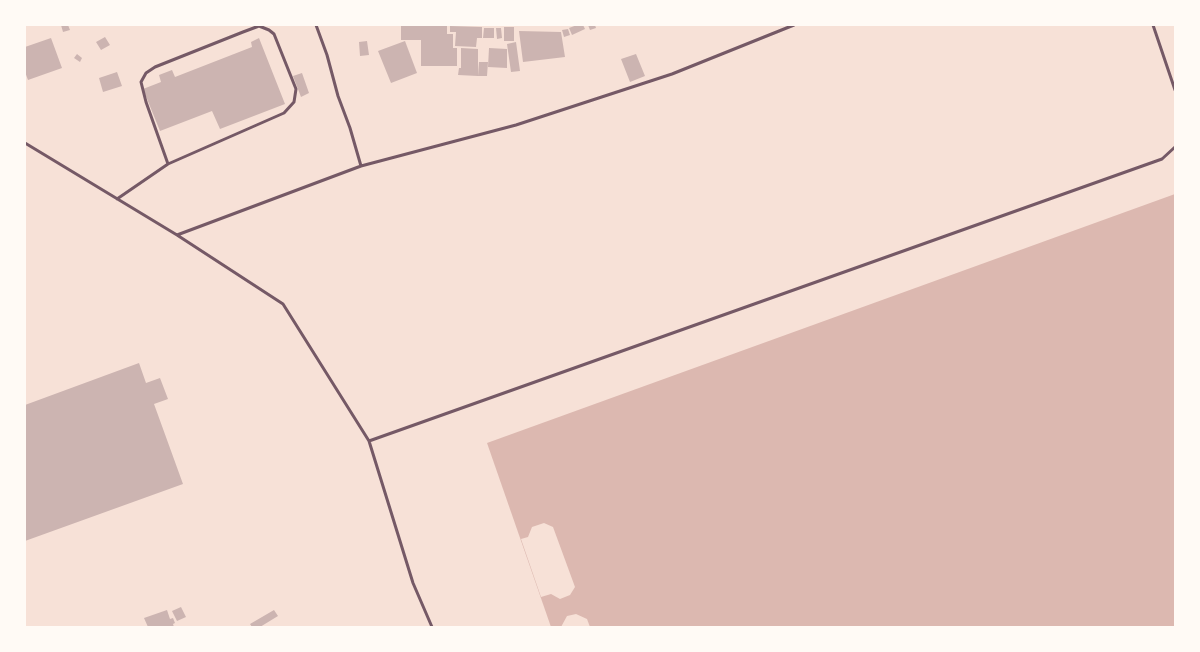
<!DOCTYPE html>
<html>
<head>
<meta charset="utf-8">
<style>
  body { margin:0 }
  #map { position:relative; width:1200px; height:652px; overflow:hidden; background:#f7e1d7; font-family:"Public Sans",sans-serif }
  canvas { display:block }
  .frame { position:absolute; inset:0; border:26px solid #fffaf5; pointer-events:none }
</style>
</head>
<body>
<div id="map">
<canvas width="1200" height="652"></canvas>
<div class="frame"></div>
</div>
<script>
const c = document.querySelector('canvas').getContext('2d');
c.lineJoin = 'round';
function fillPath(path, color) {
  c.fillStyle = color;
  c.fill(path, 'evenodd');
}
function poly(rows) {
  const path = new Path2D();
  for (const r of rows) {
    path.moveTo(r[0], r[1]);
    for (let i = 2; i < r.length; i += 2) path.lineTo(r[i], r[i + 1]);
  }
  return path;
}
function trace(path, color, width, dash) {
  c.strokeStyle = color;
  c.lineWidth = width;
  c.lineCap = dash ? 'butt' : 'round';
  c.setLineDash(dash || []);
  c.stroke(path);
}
fillPath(poly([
  [1175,194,1175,627,551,627,487,443]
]), '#dcb8b0');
fillPath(poly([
  [544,523,553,527,575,587,570,595,560,599,551,594,541,597,521,539,528,537,532,527],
  [576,614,587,619,590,627,561,627,567,616]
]), '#f7e1d7');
fillPath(poly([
  [61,25,68,25,70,30,63,32],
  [401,25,447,26,447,34,453,34,453,48,457,48,457,66,421,66,421,40,401,40],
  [577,25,583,25,585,29,572,35,569,28],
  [588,25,595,25,596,28,590,30],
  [450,26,482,27,482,38,477,38,476,47,455,46,456,32,450,32],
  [504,27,514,27,514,41,504,41],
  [484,28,494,28,494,38,483,38],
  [496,28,501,28,502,38,497,39],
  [568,29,570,35,564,37,562,30],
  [519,31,561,32,565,57,523,62],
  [105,37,110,45,101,50,96,42],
  [51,38,62,68,28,80,25,72,25,47],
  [259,38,285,104,220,129,212,111,160,131,143,89,161,82,159,75,172,70,175,77,252,47,251,42],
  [367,41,369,55,360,56,359,42],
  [405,41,417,73,391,83,378,51],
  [516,42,520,71,511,72,507,44],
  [461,48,478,49,478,76,458,75,459,68,461,68],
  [489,48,507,49,507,68,488,67],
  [77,54,82,58,80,62,74,58],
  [636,54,645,76,630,82,621,59],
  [479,62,488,62,487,76,478,76],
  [117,72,122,86,103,92,99,78],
  [302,73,309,93,301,97,293,76],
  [139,363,146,383,160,378,168,399,154,404,183,484,25,541,25,405],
  [181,607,186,617,177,621,172,611],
  [167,610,170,619,173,618,175,623,173,624,174,627,148,627,144,618],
  [274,610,278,616,260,627,252,627,250,624]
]), '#ccb4b1');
trace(poly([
  [1153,25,1175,90],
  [25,143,177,235,283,304,369,441,413,583,432,627],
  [361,166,516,125,672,74,794,25],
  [117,199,168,164,284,113,294,102,296,89,274,34,269,30,259,26,243,32,155,67,146,73,141,82,146,102,168,164],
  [177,235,361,166,350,128,338,96,327,55,316,25],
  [369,441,1162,159,1175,147]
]), '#755966', 3);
</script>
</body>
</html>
